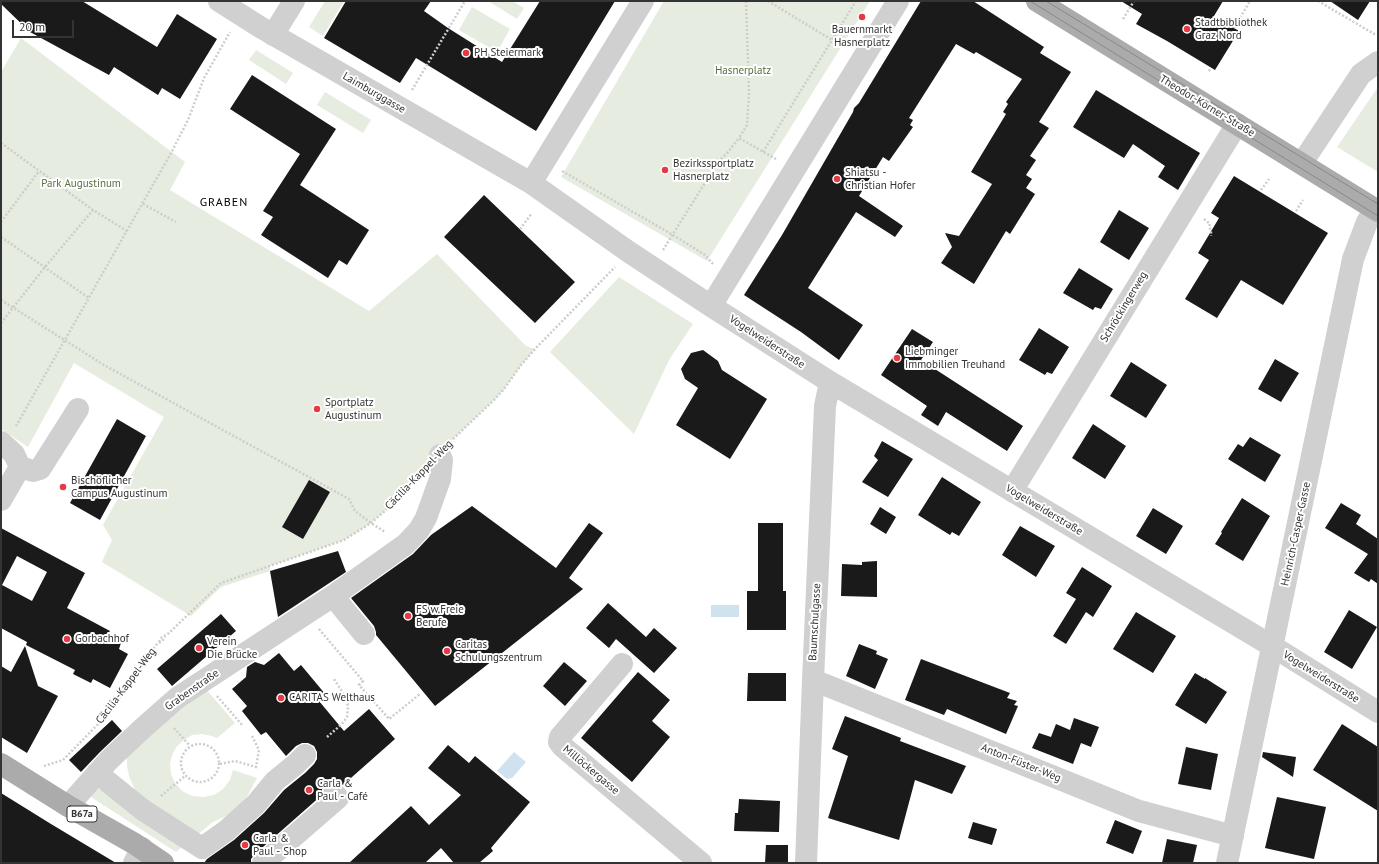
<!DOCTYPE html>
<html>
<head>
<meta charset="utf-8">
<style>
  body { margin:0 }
  #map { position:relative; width:1379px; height:864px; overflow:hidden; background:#fff; font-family:"PT Sans",sans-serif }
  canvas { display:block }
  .frame { position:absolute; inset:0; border:2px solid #333; pointer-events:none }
  .scale { position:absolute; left:12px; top:20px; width:62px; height:18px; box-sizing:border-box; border:2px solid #333; border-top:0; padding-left:5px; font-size:12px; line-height:14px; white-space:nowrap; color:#333; -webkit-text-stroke:3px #fff; paint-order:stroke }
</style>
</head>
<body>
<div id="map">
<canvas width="1379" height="864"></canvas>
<div class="frame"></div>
<div class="scale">20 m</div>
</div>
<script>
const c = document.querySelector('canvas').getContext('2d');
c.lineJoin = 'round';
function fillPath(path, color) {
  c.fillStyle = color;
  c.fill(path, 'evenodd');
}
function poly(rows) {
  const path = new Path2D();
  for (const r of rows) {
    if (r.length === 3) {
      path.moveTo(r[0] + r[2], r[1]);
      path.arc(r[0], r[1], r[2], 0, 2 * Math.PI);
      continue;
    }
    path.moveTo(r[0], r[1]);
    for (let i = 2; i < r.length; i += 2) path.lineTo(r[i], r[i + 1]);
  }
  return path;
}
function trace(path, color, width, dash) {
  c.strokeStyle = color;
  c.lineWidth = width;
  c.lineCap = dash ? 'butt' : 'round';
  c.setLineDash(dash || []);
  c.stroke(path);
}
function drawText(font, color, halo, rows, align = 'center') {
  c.font = font + ' "PT Sans",sans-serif';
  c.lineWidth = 4;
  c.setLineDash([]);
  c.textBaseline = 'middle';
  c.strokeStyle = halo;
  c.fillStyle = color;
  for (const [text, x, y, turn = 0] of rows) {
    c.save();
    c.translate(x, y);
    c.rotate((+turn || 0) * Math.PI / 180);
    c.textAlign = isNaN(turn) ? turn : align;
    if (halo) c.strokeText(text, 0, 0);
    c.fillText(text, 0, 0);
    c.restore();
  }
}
fillPath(poly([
  [325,1,344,1,323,36,309,27],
  [488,1,512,1,524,8,517,19],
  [664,1,870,1,707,261,561,177],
  [472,7,510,29,497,52,459,30],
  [21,38,185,162,170,190,369,311,437,254,526,346,535,349,521,365,504,389,494,400,454,438,386,510,371,523,344,540,270,566,270,571,221,587,191,616,102,562,112,540,103,525,164,417,74,363,28,447,1,429,1,72],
  [256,50,293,73,286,84,249,60],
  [1378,87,1378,172,1337,147],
  [325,92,371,120,363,133,317,105],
  [619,277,693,324,669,360,634,434,550,352],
  [206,689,235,723,217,738,212,736,202,734,192,735,184,740,177,746,172,755,170,764,171,774,175,783,182,791,192,796,203,797,214,795,223,789,230,780,233,770,257,778,247,797,232,813,213,822,192,839,137,795,129,776,127,766,127,754,196,695],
  [94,788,120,796,183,846,176,852,91,797]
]), '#e6ecdf');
fillPath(poly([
  [711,605,739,605,739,617,711,617],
  [514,752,526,762,512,778,507,779,497,771]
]), '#cfe2ee');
fillPath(poly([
  [1,1,82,1,157,47,177,14,217,39,180,99,162,88,158,95,114,67,109,75,30,32,1,4],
  [346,1,431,1,424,11,448,28,502,62,540,1,615,1,536,131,416,58,400,83,324,38],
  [921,1,973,1,1044,47,1040,53,1071,72,1039,122,1049,128,1030,156,1036,160,1026,175,1032,179,1026,188,1035,194,1010,234,1006,231,974,284,941,263,952,247,945,233,959,236,992,184,971,172,1006,114,1003,112,1008,104,1006,102,1022,79,976,52,974,54,956,44,909,118,913,120,910,125,913,127,889,161,883,157,859,196,903,226,895,237,856,212,808,288,863,325,839,360,801,332,744,295,782,235,853,112,854,108,859,103],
  [1121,1,1223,1,1214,16,1239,31,1215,70,1167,41,1136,24,1142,14],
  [1330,1,1370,1,1358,20],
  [252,75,336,129,300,185,369,230,347,265,339,260,328,278,261,235,273,217,263,211,300,154,230,109],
  [1096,90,1200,153,1178,190,1158,177,1165,166,1133,144,1124,158,1073,127],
  [1234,176,1328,233,1283,305,1241,280,1217,318,1185,299,1209,260,1198,253,1219,218,1211,213],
  [484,195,575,282,535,323,444,237],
  [1119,210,1149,228,1129,260,1100,242],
  [1079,268,1113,289,1101,309,1095,307,1093,310,1063,293],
  [1039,328,1069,347,1052,374,1047,372,1045,375,1019,360],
  [912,329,933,342,921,360,1023,426,1007,451,946,412,938,426,921,415,927,406,881,375],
  [703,350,718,361,722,370,767,399,730,459,676,425,698,388,685,379,681,369,691,353],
  [1275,359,1299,373,1281,402,1258,389],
  [1131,362,1167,385,1146,418,1110,396],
  [117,419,146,436,100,520,70,503],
  [1093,424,1126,446,1105,479,1072,458],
  [1250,437,1281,455,1265,482,1228,459,1238,444,1243,447],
  [882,441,913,459,888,497,862,482,878,460,874,456],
  [942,477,981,502,959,536,952,532,950,535,918,515],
  [309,480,330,492,303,539,282,527],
  [1242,498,1270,516,1243,561,1215,544,1222,533,1221,532],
  [1341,503,1361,515,1356,524,1378,539,1378,584,1371,579,1369,582,1354,573,1368,554,1325,528],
  [472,506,556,568,589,523,603,533,569,578,583,589,435,706,376,635,376,632,374,626,351,598,413,554,431,535],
  [880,507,896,517,886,534,870,524],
  [1153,508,1183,526,1166,554,1136,536],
  [758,523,783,523,783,591,786,591,786,630,747,630,747,591,758,591],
  [1020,526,1055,546,1036,577,1002,555],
  [1,528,85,573,67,608,110,631,107,635,121,643,119,649,128,654,110,688,93,679,91,683,73,674,75,670,26,645,27,642,1,628],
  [17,556,47,572,32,601,2,585],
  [338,551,346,572,278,617,270,571],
  [877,561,877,597,841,596,842,564,862,565,862,562],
  [1082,567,1112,586,1093,617,1086,612,1066,644,1053,636,1076,599,1066,593],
  [608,603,646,637,654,628,677,648,654,673,616,639,609,648,586,628],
  [1349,610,1377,627,1352,669,1324,652],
  [1136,612,1176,636,1153,673,1113,649],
  [221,614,236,631,172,686,157,669],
  [859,644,877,651,876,654,888,659,875,689,846,676],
  [25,646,38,686,58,696,27,753,1,737,1,666,11,672],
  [279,653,294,671,301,665,326,695,319,701,344,731,369,709,395,739,343,785,338,781,333,781,326,784,322,789,322,795,255,854,251,859,251,863,204,863,207,859,234,840,264,813,284,790,305,773,314,764,317,759,317,752,314,746,308,743,302,743,296,746,286,756,266,732,261,735,242,711,247,706,232,689,246,677,247,667,255,662,264,665],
  [921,659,1010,693,1007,698,1017,701,1014,705,1018,706,1006,734,947,709,944,715,905,700],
  [564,662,587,681,565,706,543,686],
  [638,672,670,700,652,721,670,737,632,782,581,738],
  [748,673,786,673,786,701,747,701],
  [1195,673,1205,679,1205,678,1227,692,1206,724,1175,705],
  [845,716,901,738,900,741,966,766,952,794,915,780,899,840,828,818,848,756,832,749],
  [1074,718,1099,727,1091,747,1081,743,1073,764,1032,748,1039,733,1051,737,1056,724,1070,730],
  [112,720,122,731,100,752,81,772,69,760],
  [1342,724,1378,747,1378,811,1313,770],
  [448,745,469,763,475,756,530,802,491,848,493,851,479,863,454,863,441,848,425,863,349,863,411,806,429,825,461,795,428,768],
  [1186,747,1218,754,1211,790,1178,784],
  [1263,752,1296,757,1293,777,1262,757],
  [1,793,51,824,116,863,1,863],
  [1277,797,1326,807,1314,859,1265,848],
  [739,799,780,801,779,832,734,831,735,813,738,813],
  [1115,820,1142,831,1133,854,1106,843],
  [973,822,997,829,992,845,968,838],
  [1167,839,1197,845,1193,863,1162,863],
  [766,845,788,845,788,863,765,863]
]), '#1a1a1a');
trace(poly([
  [746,1,749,94,747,125,739,138,776,159],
  [768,1,832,40],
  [1318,1,1376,35],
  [1123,19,1134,1],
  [1234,28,1250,1],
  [1209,71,1211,68],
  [412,90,465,1],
  [1,143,93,210,127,231],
  [763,152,856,1],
  [562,171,673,235,705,255,713,264],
  [1261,190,1269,179],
  [143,204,176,222],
  [1296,211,1303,200],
  [1204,219,1210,224,1209,227,1211,230,1211,236],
  [1,222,39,171],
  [520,229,532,213],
  [1,237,89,298],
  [663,250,718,162,728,152,739,138],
  [1,300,104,365,349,499,355,511,371,523,385,532],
  [1,323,45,267,93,210],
  [16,426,171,153,188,120,204,78,230,32],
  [453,439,494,400,504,389,521,365,535,349,615,267],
  [319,629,363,681,359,685,389,719,420,694],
  [159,642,161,638,169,633,221,583,344,540,371,523,386,510,417,477],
  [217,696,242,725],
  [174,728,190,746],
  [252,736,259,750,256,767,259,768],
  [327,737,342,724,347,717,348,706,345,696,334,679],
  [200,763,19],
  [220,764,235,761,256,767],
  [44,766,63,760,108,714,156,645,163,640,165,637],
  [161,796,185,776]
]), '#cdcdcd', 2.5, [2, 2]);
trace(poly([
  [219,1,260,27,531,183,629,252,711,306,830,382,1272,646,1378,712],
  [273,35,294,1],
  [1302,163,1361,74,1378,62],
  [531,183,643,1],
  [711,306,898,1],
  [1,442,14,454,20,467,1,500],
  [20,467,33,471,40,469,78,409],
  [1012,491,1237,124],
  [333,596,406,544,419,530,426,518,440,479,442,460,440,455],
  [622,664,560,737,559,742,562,746,701,863],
  [813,680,1139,811,1233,836],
  [97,773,143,810,202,848,226,831,256,804,275,781,296,764,305,755],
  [68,806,109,760,143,728,177,698,333,596,364,634],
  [134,863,142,848],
  [263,863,338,798,334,793],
  [806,863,813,680,825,406,830,382],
  [1227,863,1353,259,1367,222,1375,209]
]), '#d0d0d0', 22);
trace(poly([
  [1037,1,1378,211],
  [1,764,68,806,135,844,163,863]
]), '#ababab', 22);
trace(poly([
  [1030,1,1378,216],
  [1046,1,1378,204]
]), '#888', 1);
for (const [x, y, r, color] of [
  [862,17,4,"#e63946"],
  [1187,29,4,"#e63946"],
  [466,53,4,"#e63946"],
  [665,170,4,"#e63946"],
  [837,179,4,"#e63946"],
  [897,358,4,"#e63946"],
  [317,409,4,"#e63946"],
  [63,487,4,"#e63946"],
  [408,616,4,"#e63946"],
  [67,639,4,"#e63946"],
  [199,648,4,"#e63946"],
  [447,651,4,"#e63946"],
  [281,698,4,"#e63946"],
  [309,790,4,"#e63946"],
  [245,845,4,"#e63946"]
]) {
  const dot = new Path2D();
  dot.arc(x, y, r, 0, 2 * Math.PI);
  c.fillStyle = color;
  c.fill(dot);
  trace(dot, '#fff', 1.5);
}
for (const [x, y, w] of [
  [82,814,30]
]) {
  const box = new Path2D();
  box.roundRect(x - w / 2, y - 8, w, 16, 3);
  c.fillStyle = '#fff';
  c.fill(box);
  trace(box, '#333', 1);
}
drawText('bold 10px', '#333', null, [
  ["B67a",82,814]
]);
drawText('11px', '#333', '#fff', [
  ["Stadtbibliothek",1195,23],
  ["Graz Nord",1195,36],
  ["Bauernmarkt",862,30,"center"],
  ["Hasnerplatz",862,43,"center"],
  ["PH Steiermark",474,53],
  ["Bezirkssportplatz",673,164],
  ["Hasnerplatz",673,177],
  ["Shiatsu -",845,173],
  ["Christian Hofer",845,186],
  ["Liebminger",905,352],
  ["Immobilien Treuhand",905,365],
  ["Sportplatz",325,403],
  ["Augustinum",325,416],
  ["Bischöflicher",71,481],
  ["Campus Augustinum",71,494],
  ["FS w.Freie",416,610],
  ["Berufe",416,623],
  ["Gorbachhof",75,639],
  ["Verein",207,642],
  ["Die Brücke",207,655],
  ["Caritas",455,645],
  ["Schulungszentrum",455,658],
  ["CARITAS Welthaus",289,698],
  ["Carla &",317,784],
  ["Paul - Café",317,797],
  ["Carla &",253,839],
  ["Paul - Shop",253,852]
], 'left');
drawText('11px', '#56703f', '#fff', [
  ["Hasnerplatz",743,71],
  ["Park Augustinum",81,184]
]);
drawText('11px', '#333', '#fff', [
  ["Laimburggasse",374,93,30],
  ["Theodor-Körner-Straße",1207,106,31],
  ["Schröckingerweg",1124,307,-59],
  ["Vogelweiderstraße",767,342,33],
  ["Cäcilia-Kappel-Weg",419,475,-46],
  ["Vogelweiderstraße",1044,510,31],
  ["Heinrich-Casper-Gasse",1296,534,-78],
  ["Baumschulgasse",815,622,-87],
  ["Vogelweiderstraße",1321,677,32],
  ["Cäcilia-Kappel-Weg",126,686,-53],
  ["Grabenstraße",192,690,-35],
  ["Anton-Füster-Weg",1021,763,22],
  ["Millöckergasse",591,770,40]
]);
c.letterSpacing = '1px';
drawText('12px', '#000', '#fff', [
  ["GRABEN",224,203]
]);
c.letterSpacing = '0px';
</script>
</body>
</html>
